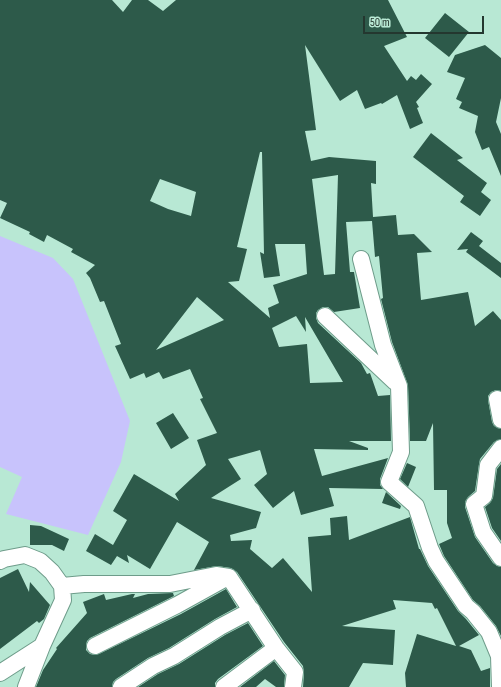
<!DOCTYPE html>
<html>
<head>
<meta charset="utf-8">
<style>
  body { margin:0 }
  #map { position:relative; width:501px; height:687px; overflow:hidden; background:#b8e8d4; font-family:"Sofia Sans Condensed",sans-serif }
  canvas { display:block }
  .scale { position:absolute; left:363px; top:16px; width:121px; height:18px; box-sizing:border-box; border:2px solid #24372f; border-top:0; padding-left:5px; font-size:12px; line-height:14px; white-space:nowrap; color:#24372f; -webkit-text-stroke:3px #b8e8d4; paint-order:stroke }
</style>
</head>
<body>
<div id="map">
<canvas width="501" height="687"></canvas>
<div class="scale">50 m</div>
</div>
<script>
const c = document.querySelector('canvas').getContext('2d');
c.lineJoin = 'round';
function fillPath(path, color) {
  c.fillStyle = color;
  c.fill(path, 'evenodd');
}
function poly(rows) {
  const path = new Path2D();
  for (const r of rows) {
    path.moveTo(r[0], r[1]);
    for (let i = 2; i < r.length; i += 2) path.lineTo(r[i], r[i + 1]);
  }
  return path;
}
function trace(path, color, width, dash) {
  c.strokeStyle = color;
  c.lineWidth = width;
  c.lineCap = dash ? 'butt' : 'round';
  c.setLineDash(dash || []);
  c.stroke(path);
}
fillPath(poly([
  [0,236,53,258,73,279,130,421,121,462,88,535,6,514,22,477,0,467]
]), '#c8c3fc');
fillPath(poly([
  [0,0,112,0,123,12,132,0,148,0,163,11,176,0,388,0,407,37,384,46,407,81,411,76,416,80,421,74,432,84,416,102,419,107,417,108,423,123,410,129,397,95,382,104,381,103,365,109,357,90,340,101,305,45,316,130,305,131,311,161,329,157,376,161,376,184,371,183,373,217,396,215,398,235,414,234,432,252,417,253,421,300,468,292,475,326,493,311,501,320,501,391,496,390,491,392,488,396,488,400,492,422,494,426,501,429,501,439,494,442,480,459,479,464,475,491,468,497,465,502,465,507,475,537,493,563,497,566,501,567,501,636,496,626,480,606,473,600,444,556,439,544,452,538,447,523,447,490,434,490,433,423,426,441,410,441,408,385,392,342,381,299,383,298,379,256,375,257,372,221,346,222,350,272,354,272,360,308,334,312,328,307,323,307,318,310,316,313,316,318,318,323,361,363,367,374,370,373,378,396,390,395,391,441,349,441,368,448,368,450,314,449,322,476,388,458,380,479,380,485,383,489,329,488,334,506,301,515,294,491,273,508,254,485,267,474,260,450,228,459,241,479,211,498,261,512,256,528,230,535,231,541,252,540,250,549,272,568,283,558,312,592,308,537,331,535,330,518,347,516,349,540,410,517,419,549,420,549,428,566,458,611,466,619,479,635,459,646,471,650,481,671,490,668,490,687,406,687,405,673,417,634,456,646,437,608,435,609,432,603,393,600,396,609,342,626,395,630,393,665,363,663,349,687,303,687,304,673,303,666,284,642,237,572,231,568,217,566,194,570,209,542,177,522,150,569,127,555,129,563,117,556,111,565,86,551,95,534,113,545,127,520,113,511,134,474,179,501,175,494,206,465,197,440,217,433,200,399,203,398,190,369,163,379,159,372,146,378,144,373,130,379,115,346,121,344,104,301,100,302,90,278,86,273,95,265,71,252,73,249,47,235,44,242,29,234,30,232,0,218,7,203,0,200],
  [260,152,262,152,264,254,260,252,264,278,280,276,275,244,305,244,307,274,273,285,279,303,268,308,270,318,228,282,239,281,247,249,237,247],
  [338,175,335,274,324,275,312,179],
  [160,179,196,192,191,216,168,209,150,201],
  [197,297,224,320,156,350],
  [296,316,306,332,305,317,343,382,310,383,307,344,279,347,272,328],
  [445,13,469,32,449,57,425,38],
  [485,45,501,58,501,98,496,122,501,134,501,176,489,147,482,150,475,132,478,116,459,108,462,102,456,99,465,78,447,72,455,55],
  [431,133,463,158,457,160,487,183,481,192,491,200,480,216,460,202,464,196,413,157],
  [471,232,483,241,479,246,501,263,501,278,466,252,468,249,457,250],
  [173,413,189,438,171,449,156,423],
  [407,463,416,467,408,487,400,479],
  [501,464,501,541,492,528,485,507,490,503,493,498,497,469],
  [386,492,401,506,400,509,382,503],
  [30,525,41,526,69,539,64,551,52,545,30,545],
  [18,569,29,592,30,582,50,605,44,619,39,623,37,621,0,649,0,578],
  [226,589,237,607,215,619,169,648,148,658,116,679,113,682,112,687,36,687,43,670,57,649,56,648,87,613,83,602,104,594,106,600,132,594,135,594,133,598,148,594,173,593,174,596,90,638,87,641,86,645,86,650,90,654,95,655,99,654,181,614],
  [248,623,263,646,218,679,215,683,215,687,138,687,158,674,179,664,225,635],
  [274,661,285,675,284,687,276,687,265,679,256,687,240,687]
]), '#2d5a4a');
const minor = poly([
  [361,259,383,345,399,386,401,452,389,482,416,506,430,548,436,561,466,606,473,612,489,632,499,656,500,687],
  [325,316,395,382],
  [497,399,501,420],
  [501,448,488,465,484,496,474,504,483,532,501,558],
  [0,561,4,559,25,555,40,561,52,572,62,586,63,600,42,646,26,687],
  [62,586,84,584,170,584,216,575,229,577,276,648,295,672,293,687],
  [95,646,177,605,224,579],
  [0,673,42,646],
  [121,687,153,666,174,656,220,627,252,610],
  [224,687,276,648]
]);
trace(minor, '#6e9c8a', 18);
trace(minor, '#fff', 16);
</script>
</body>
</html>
